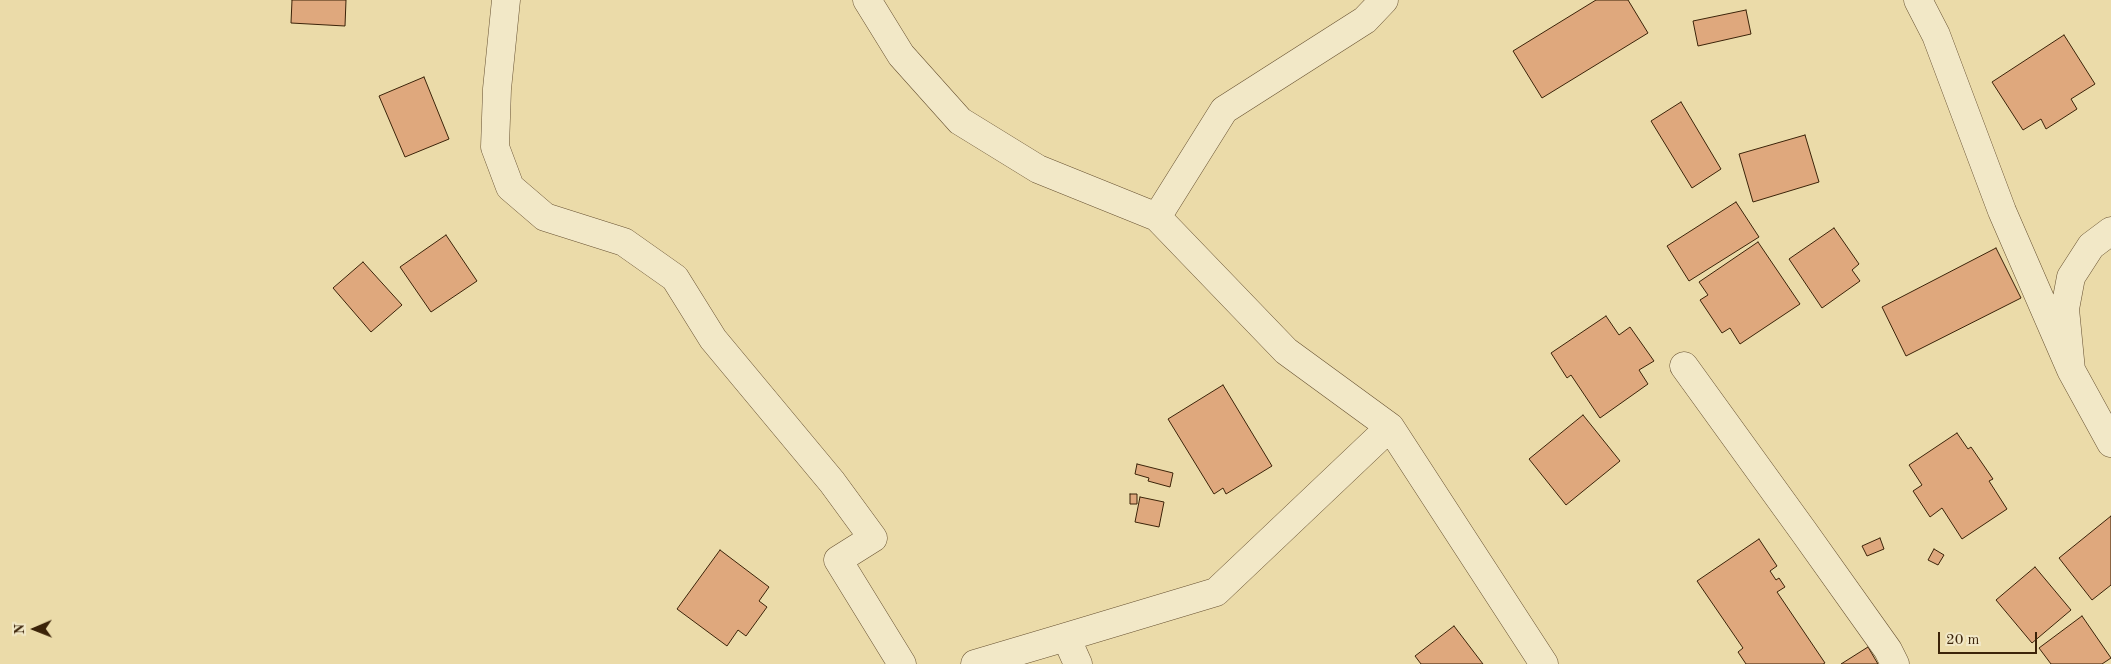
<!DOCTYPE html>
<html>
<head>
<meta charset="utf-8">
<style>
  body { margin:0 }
  #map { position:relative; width:2111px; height:664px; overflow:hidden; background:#ebdba9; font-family:"Old Standard TT",serif }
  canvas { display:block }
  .north { position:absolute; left:10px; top:604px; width:50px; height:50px; -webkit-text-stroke:4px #f2e8c7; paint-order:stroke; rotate:269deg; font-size:14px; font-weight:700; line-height:20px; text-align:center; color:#3b2309 }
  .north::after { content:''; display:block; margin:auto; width:18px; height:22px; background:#3b2309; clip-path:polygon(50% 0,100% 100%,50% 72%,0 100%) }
  .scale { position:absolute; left:1938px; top:632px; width:99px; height:22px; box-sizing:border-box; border:2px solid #3b2309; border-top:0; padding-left:6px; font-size:15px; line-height:18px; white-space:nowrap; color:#3b2309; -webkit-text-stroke:4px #f2e8c7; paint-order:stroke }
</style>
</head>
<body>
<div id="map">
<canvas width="2111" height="664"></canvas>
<div class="north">N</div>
<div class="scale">20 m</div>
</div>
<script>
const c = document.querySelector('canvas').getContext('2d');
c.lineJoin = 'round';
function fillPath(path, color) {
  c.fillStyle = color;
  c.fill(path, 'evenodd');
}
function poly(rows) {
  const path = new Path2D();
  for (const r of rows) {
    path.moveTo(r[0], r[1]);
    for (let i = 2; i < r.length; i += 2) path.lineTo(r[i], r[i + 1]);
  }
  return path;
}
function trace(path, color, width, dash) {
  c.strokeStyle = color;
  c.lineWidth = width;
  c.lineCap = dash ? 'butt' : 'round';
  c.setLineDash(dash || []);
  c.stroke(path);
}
const building = poly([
  [292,0,346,0,345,26,291,23,292,0],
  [1596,0,1628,0,1648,33,1542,98,1513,51,1596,0],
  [1746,10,1751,34,1698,46,1693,21,1746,10],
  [2064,35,2095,84,2071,99,2077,109,2046,129,2041,119,2023,130,1992,82,2064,35],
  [424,77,449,139,405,157,379,96,424,77],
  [1681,102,1721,169,1692,188,1651,121,1681,102],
  [1805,135,1819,182,1753,202,1739,154,1805,135],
  [1736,202,1759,237,1689,281,1667,246,1736,202],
  [1834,228,1859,264,1852,270,1860,281,1822,308,1789,259,1834,228],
  [446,235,477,281,431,312,400,267,446,235],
  [1758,242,1800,304,1740,344,1730,328,1722,333,1700,300,1708,295,1699,282,1758,242],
  [1996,248,2021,298,1906,356,1882,307,1996,248],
  [363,262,402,305,371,332,333,288,363,262],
  [1606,316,1619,335,1630,327,1654,361,1639,370,1648,384,1600,418,1571,375,1567,378,1551,353,1606,316],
  [1223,385,1272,466,1226,494,1223,488,1214,494,1168,419,1223,385],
  [1583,415,1620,461,1566,505,1529,459,1583,415],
  [1957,433,1968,449,1971,447,1993,479,1989,481,2007,509,1962,539,1942,508,1930,517,1913,491,1922,485,1909,465,1957,433],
  [1137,464,1173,473,1170,487,1148,481,1149,478,1135,474,1137,464],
  [1130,494,1137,494,1137,504,1130,504,1130,494],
  [1140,497,1164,502,1159,527,1135,522,1140,497],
  [2111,516,2111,585,2092,600,2059,558,2111,516],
  [1880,538,1884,549,1867,556,1862,546,1880,538],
  [1759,539,1777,566,1770,571,1776,580,1779,578,1785,587,1777,592,1825,663,1823,664,1746,664,1738,652,1743,648,1697,581,1759,539],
  [1934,549,1944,555,1938,565,1928,560,1934,549],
  [720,550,769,587,759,601,767,607,746,636,738,630,727,646,677,609,720,550],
  [2035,567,2071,610,2032,643,1996,600,2035,567],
  [2082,616,2111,658,2102,664,2051,664,2039,648,2082,616],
  [1454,626,1483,664,1421,664,1415,656,1454,626],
  [1868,647,1878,664,1841,664,1868,647]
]);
fillPath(building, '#dfa87d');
trace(building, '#3b2309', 1);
const street = poly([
  [506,0,497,89,495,147,510,187,545,217,624,242,675,278,713,339,832,482,873,538,838,560,902,664],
  [867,0,901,55,960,121,1038,169,1157,217,1286,351,1390,427,1544,664],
  [1918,0,1936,35,2002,211,2071,370],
  [1157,217,1224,110,1365,20,1384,0],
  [2111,231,2091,246,2071,277,2065,309,2071,370,2111,443],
  [1684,366,1804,532,1888,650,1895,664],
  [1066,637,1216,592,1390,427],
  [975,664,1066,637,1078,664]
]);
trace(street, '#675131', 29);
trace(street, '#f2e8c7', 28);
</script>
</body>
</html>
